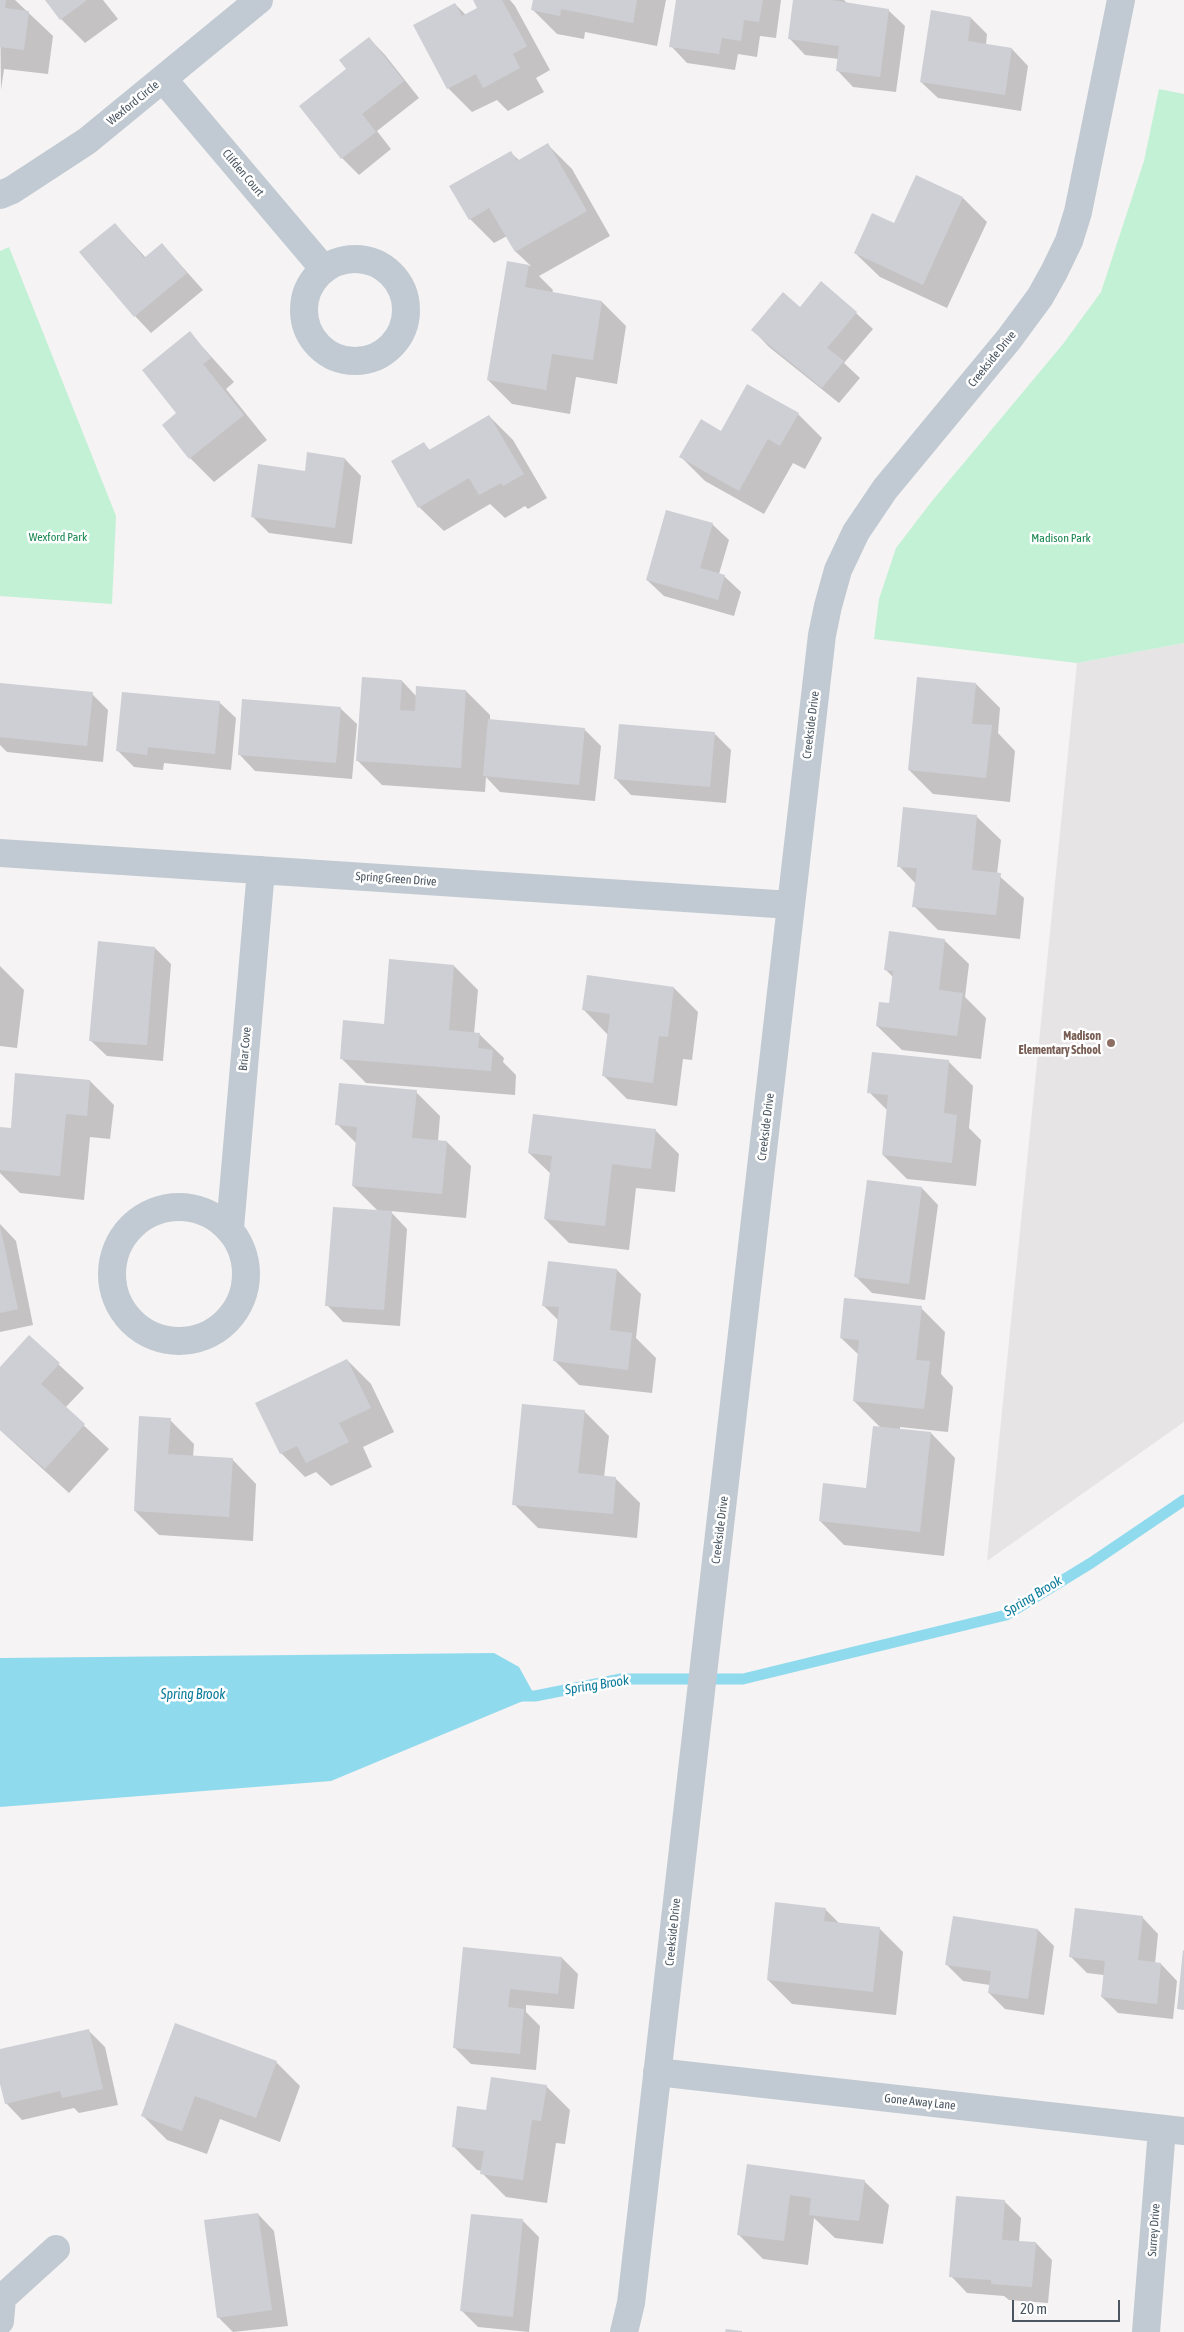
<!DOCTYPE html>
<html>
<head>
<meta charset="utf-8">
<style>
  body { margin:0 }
  #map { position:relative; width:1184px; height:2332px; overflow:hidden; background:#f5f3f3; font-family:"Asap Condensed",sans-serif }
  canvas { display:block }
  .scale { position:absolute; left:1012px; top:2300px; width:108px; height:22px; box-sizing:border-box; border:2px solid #4a5661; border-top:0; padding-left:6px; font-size:15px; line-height:18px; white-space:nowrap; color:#4a5661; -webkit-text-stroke:4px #fff; paint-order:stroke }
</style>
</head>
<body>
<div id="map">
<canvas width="1184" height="2332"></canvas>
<div class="scale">20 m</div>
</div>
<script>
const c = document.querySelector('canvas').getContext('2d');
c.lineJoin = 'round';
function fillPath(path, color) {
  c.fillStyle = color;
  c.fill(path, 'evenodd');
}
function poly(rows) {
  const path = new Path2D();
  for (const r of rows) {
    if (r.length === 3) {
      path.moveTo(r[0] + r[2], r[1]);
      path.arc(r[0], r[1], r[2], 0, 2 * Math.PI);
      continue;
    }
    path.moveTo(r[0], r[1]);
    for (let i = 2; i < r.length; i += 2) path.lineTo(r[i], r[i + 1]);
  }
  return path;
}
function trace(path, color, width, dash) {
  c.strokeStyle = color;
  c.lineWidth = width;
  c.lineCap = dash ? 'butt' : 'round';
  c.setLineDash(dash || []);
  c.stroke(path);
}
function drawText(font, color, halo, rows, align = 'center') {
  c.font = font + ' "Asap Condensed",sans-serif';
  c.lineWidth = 5;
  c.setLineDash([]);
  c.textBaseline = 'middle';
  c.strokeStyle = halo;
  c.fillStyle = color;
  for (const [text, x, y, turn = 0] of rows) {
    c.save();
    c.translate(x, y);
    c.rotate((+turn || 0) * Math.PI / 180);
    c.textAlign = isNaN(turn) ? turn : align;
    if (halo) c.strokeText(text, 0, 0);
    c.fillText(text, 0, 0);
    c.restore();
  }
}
fillPath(poly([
  [1184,643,1184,1422,987,1561,1077,663]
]), '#e6e4e5');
fillPath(poly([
  [1159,89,1184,94,1184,643,1077,663,874,639,879,599,896,548,932,501,1063,344,1101,292,1144,161],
  [9,247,116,516,112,604,0,596,0,251]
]), '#c3f1d5');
fillPath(poly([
  [494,1653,519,1667,535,1696,331,1781,0,1807,0,1658]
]), '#90daee');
fillPath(poly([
  [0,0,15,0,53,36,48,74,4,69,1,90],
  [46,0,103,0,118,19,85,43,61,19],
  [474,0,510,0,515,6,550,70,536,78,544,92,508,111,497,100,472,112,448,88,455,4,466,15,479,8],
  [535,0,666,0,657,46,585,32,584,39,557,34,533,10],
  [677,0,781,0,776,38,760,36,757,57,738,54,735,70,687,63,671,46],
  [794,0,844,0,849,5,888,10,905,26,896,92,853,87,837,70,839,59,805,55,789,38],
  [971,18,987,34,986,45,1012,49,1028,66,1021,111,938,98,921,82],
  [369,38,385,55,419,98,377,131,391,149,359,175,342,158,301,106,348,69],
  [548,145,572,169,610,236,539,276,553,290,552,293,602,302,626,326,617,384,576,377,570,414,512,404,488,380,508,262,531,266,516,252,507,236,494,243,470,219,511,153,520,161],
  [917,177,963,198,987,222,947,308,880,277,855,253,895,225],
  [115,224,146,258,162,244,203,290,151,333,135,316],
  [800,308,856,313,873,329,844,363,860,378,839,403,769,347,753,330],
  [190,333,234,382,226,389,267,440,214,482,190,458,164,425,178,413],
  [798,414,822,438,805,469,793,463,764,514,705,481,681,457,721,432],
  [489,416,513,440,547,498,528,509,525,506,505,518,490,504,444,531,419,507,423,443,430,450],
  [345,459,361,476,352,544,269,533,252,516,306,472],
  [712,524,729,540,719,574,724,576,741,592,734,616,664,596,647,580],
  [402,681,417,697,466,691,490,715,490,720,584,729,601,746,595,801,500,792,486,777,485,792,382,785,357,760],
  [0,684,92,694,108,710,103,762,7,752,0,745],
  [976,684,1000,708,998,733,1015,751,1010,802,933,794,909,770],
  [219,702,236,718,231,770,164,763,163,770,134,767,118,751],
  [340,708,357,724,352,779,255,771,239,754],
  [715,734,731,750,726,803,631,795,615,778],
  [976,816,1001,840,997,874,1024,898,1020,939,938,930,914,906,916,884,899,866],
  [944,940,969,964,965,997,986,1018,981,1059,902,1050,877,1026,890,1004,894,978,885,969],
  [155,948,171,964,163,1061,107,1056,90,1040],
  [0,966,24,990,17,1048,0,1046],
  [454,966,478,990,474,1034,479,1034,504,1058,503,1062,516,1075,515,1095,366,1083,342,1059,385,1025],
  [674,988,698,1012,692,1060,683,1059,677,1106,627,1099,603,1075,608,1035,584,1010],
  [873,1053,949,1062,973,1086,969,1128,981,1140,976,1186,907,1179,883,1155,888,1111,869,1092],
  [90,1081,114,1105,110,1139,90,1137,84,1200,20,1193,0,1173,0,1128,12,1129],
  [416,1092,440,1116,438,1141,447,1142,471,1166,466,1218,390,1211,407,1229,400,1326,343,1322,327,1305,379,1212,353,1186,357,1144,337,1124],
  [655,1130,679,1154,675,1192,636,1188,629,1250,569,1243,545,1219,551,1174,529,1153],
  [922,1188,938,1205,925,1300,872,1293,856,1277],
  [0,1224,16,1241,33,1325,0,1332],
  [617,1270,641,1294,636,1338,656,1358,652,1393,579,1385,554,1360,559,1321,543,1305],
  [921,1308,945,1332,941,1374,953,1387,948,1432,900,1427,900,1430,931,1433,955,1458,944,1556,844,1545,820,1521,867,1489,881,1428,854,1401,859,1355,841,1338],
  [29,1337,84,1388,65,1408,109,1449,69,1493,0,1430,0,1369],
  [347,1360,371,1384,394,1432,363,1447,372,1467,331,1486,316,1472,305,1477,281,1453],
  [584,1411,609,1436,604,1477,616,1479,640,1503,637,1538,538,1528,514,1504],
  [170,1420,194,1444,193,1457,232,1459,256,1484,253,1541,159,1535,135,1511],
  [825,1909,840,1924,879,1928,903,1952,896,2015,792,2004,768,1980],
  [1142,1917,1158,1934,1155,1964,1161,1964,1177,1981,1173,2019,1118,2013,1102,1997,1104,1975,1087,1973,1071,1957],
  [954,1918,1038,1930,1054,1946,1044,2015,1005,2009,989,1993,990,1985,963,1981,947,1965],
  [464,1948,562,1958,578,1974,574,2009,526,2005,526,2012,540,2026,536,2070,471,2064,454,2047],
  [88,2030,105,2047,118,2105,79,2113,74,2108,22,2120,6,2103,0,2078,0,2051],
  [276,2062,300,2086,280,2142,220,2119,207,2154,167,2140,142,2115],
  [546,2086,570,2110,565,2144,556,2143,547,2203,506,2197,482,2173,482,2171,477,2170,453,2146],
  [748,2166,864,2181,889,2205,883,2244,835,2238,814,2218,808,2265,763,2259,739,2235],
  [1004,2201,1021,2218,1019,2242,1036,2243,1052,2260,1048,2303,1009,2300,1004,2296,967,2293,951,2276],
  [258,2214,274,2231,288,2326,233,2332,218,2317],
  [472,2215,523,2221,539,2237,529,2332,478,2327,462,2311]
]), '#0003');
trace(poly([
  [520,1696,535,1696,621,1679,743,1679,1006,1615,1091,1563,1184,1500]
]), '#90daee', 11);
fillPath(poly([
  [0,0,6,0,5,8,29,11,24,50,0,47],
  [45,0,87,0,60,20],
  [473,0,502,0,527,46,513,54,520,68,483,88,476,74,447,89,413,25,455,3,462,16,477,8],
  [533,0,637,0,633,23,561,9,560,16,531,10],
  [676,0,763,0,759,22,744,20,741,41,722,38,719,54,669,47],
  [793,0,831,0,889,9,880,77,836,71,839,46,788,39],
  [931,10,971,17,968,41,1012,48,1005,95,920,82],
  [369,37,404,81,362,114,376,132,341,159,299,106,346,69,339,60],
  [548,143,587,211,515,252,489,208,469,220,449,186,511,151,517,161],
  [916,175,963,197,923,285,854,253,872,213,894,223],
  [115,223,144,258,162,243,187,273,134,317,79,252],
  [507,261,529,265,525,287,602,301,593,360,552,354,546,390,487,380],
  [821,281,857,312,827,348,844,361,822,388,751,330,783,292,800,307],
  [190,331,211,358,203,364,244,415,189,459,162,425,176,413,142,370],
  [747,384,799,413,780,446,768,439,739,491,679,457,701,419,721,431],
  [489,415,524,474,503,486,501,483,479,495,469,478,418,508,391,461,424,442,429,450],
  [307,452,345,458,335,528,251,517,258,464,305,471],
  [666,510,713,523,700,568,725,575,718,600,646,580],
  [362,677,402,680,400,710,415,711,416,686,466,690,461,768,356,761],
  [917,677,976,683,972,724,992,725,986,778,908,770],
  [0,683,93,692,87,746,0,737],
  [122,692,220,701,215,754,148,747,147,755,116,751],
  [242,699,341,707,336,763,238,755],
  [488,719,585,728,579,785,483,776],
  [619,724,715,732,710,787,614,779],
  [903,807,977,815,972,870,1001,873,996,915,912,907,917,868,897,867],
  [889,931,945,939,939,990,963,993,957,1036,876,1026,879,1002,889,1003,893,971,884,970],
  [98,941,155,947,147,1045,89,1041],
  [389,959,454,965,449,1030,480,1033,478,1048,493,1050,491,1071,340,1059,343,1020,384,1024],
  [587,975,674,987,668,1037,659,1036,653,1083,602,1076,610,1014,582,1010],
  [872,1052,949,1060,944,1113,957,1115,952,1163,882,1155,888,1095,867,1093],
  [15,1073,90,1080,87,1116,66,1114,60,1176,0,1170,0,1127,11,1128],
  [339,1083,417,1090,412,1138,447,1141,442,1194,352,1186,357,1127,335,1125],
  [533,1114,656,1129,651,1169,612,1164,605,1226,544,1219,552,1156,528,1153],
  [867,1180,922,1187,909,1284,854,1277],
  [333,1207,392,1211,384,1310,325,1306],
  [0,1226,18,1309,0,1313],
  [548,1261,617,1269,610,1330,632,1333,628,1370,553,1361,559,1307,542,1306],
  [844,1298,922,1306,916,1360,930,1361,924,1409,853,1401,859,1340,840,1338],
  [29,1335,60,1363,41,1384,85,1424,45,1469,0,1430,0,1367],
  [347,1359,371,1408,339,1423,349,1442,306,1463,297,1446,280,1454,255,1403],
  [522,1404,585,1410,578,1473,616,1477,613,1514,512,1505],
  [139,1416,171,1418,168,1454,233,1458,229,1517,134,1511],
  [873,1426,931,1432,920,1532,819,1521,823,1483,866,1488],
  [775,1902,826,1908,824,1921,880,1927,873,1992,767,1980],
  [1075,1908,1143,1916,1138,1960,1161,1963,1157,2004,1101,1997,1105,1961,1069,1957],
  [953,1916,1038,1929,1028,1999,988,1993,991,1971,945,1965],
  [463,1947,562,1957,558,1994,510,1989,508,2007,524,2009,520,2054,453,2048],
  [1183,1950,1184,1951,1184,2010,1177,2009],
  [175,2023,277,2061,256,2118,195,2096,182,2131,141,2116],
  [89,2029,103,2089,62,2098,60,2091,5,2104,0,2084,0,2049],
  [491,2077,547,2085,541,2121,532,2120,523,2180,480,2174,484,2151,452,2147,457,2106,486,2110],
  [747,2164,865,2180,859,2221,809,2215,811,2198,790,2195,784,2241,737,2235],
  [956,2196,1005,2200,1002,2240,1036,2242,1032,2287,991,2284,991,2280,949,2277],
  [258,2213,272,2310,217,2318,204,2220],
  [471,2214,523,2219,513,2317,460,2311],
  [726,2329,742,2331,742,2332,725,2332]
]), '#cdcfd5');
trace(poly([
  [163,79,323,268],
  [0,195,12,190,87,141,259,0],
  [355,310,51],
  [0,853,791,905],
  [179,1274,67],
  [230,1228,261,870],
  [657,2072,1184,2131],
  [0,2321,2,2298,56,2249],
  [624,2332,631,2303,813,713,822,635,828,606,838,570,856,532,885,489,1009,339,1040,297,1054,272,1069,241,1078,212,1121,0],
  [1146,2332,1162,2129]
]), '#c1cad2', 28);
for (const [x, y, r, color] of [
  [1111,1043,5,"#8d6e63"]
]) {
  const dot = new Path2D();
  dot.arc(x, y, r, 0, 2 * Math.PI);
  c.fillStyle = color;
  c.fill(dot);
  trace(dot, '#fff', 2);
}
drawText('12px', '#4a5661', '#fff', [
  ["Wexford Circle",133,103,-39],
  ["Clifden Court",243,173,50],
  ["Creekside Drive",992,359,-51],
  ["Creekside Drive",811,725,-83],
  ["Spring Green Drive",396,879,4],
  ["Briar Cove",245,1049,-85],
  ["Creekside Drive",766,1127,-83],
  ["Creekside Drive",720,1530,-83],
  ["Creekside Drive",673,1932,-84],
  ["Gone Away Lane",920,2102,6],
  ["Surrey Drive",1154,2230,-86]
]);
drawText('12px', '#17864f', '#fff', [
  ["Wexford Park",58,537],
  ["Madison Park",1061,538]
]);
drawText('bold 12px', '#785e54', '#fff', [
  ["Madison",1101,1036],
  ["Elementary School",1101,1050]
], 'right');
drawText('italic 14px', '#0c7c9b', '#fff', [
  ["Spring Brook",1033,1596,-31],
  ["Spring Brook",597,1685,-9],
  ["Spring Brook",193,1695]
]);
</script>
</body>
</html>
